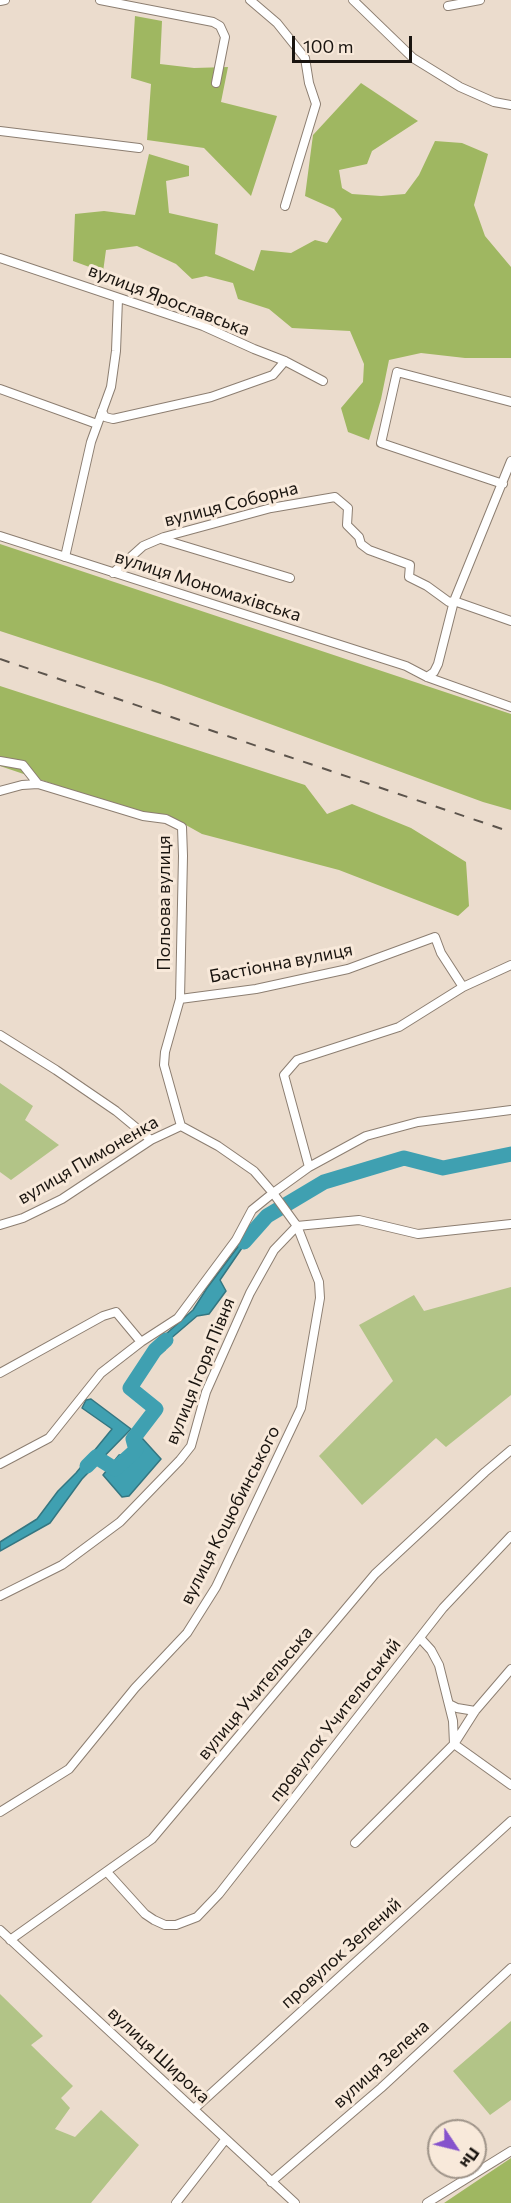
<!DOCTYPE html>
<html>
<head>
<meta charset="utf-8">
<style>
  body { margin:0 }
  #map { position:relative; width:511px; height:2203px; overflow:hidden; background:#ebdccd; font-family:Commissioner,sans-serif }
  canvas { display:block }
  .north { position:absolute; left:427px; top:2119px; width:60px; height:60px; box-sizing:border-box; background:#f8e9da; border:2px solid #9f9489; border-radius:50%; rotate:125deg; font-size:16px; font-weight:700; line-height:24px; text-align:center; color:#1a1510 }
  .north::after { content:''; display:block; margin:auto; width:21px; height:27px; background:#8653cc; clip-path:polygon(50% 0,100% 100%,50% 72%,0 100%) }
  .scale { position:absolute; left:292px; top:36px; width:120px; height:27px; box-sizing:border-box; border:3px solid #1a1510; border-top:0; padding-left:8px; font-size:18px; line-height:21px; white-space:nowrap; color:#1a1510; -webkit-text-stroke:4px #f8e9da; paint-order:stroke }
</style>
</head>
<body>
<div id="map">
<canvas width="511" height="2203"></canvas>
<div class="north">Пн</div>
<div class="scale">100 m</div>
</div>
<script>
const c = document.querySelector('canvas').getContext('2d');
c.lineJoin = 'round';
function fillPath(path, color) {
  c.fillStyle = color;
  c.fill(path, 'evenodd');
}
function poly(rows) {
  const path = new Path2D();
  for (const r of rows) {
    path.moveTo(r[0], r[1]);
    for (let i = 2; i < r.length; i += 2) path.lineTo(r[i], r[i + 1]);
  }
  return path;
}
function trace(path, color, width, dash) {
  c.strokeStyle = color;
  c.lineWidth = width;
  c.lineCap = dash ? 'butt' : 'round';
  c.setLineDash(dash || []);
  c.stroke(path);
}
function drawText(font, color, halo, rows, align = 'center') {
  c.font = font + ' Commissioner,sans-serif';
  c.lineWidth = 6;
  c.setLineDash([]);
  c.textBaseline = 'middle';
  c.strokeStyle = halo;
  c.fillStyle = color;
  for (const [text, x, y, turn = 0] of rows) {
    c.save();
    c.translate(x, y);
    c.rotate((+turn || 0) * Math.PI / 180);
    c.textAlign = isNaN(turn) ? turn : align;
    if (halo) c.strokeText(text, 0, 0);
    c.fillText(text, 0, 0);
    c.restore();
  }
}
fillPath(poly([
  [0,1083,33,1106,25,1120,59,1145,11,1180,0,1172],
  [511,1287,511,1395,446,1447,436,1438,362,1505,319,1456,393,1381,359,1325,414,1295,424,1311],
  [0,1994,43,2036,31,2045,73,2086,61,2098,70,2108,55,2129,75,2137,101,2110,139,2145,91,2203,0,2203],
  [511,2021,511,2100,490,2115,453,2071]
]), '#b2c487');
fillPath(poly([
  [135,16,162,21,160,64,194,68,228,67,221,102,277,116,251,196,204,148,147,140,151,84,131,78],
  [361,83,418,121,372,151,367,164,339,170,342,188,352,194,381,196,405,194,419,175,435,141,462,143,488,154,474,205,485,236,511,267,511,358,465,358,421,353,389,360,381,399,369,440,348,432,341,408,363,382,364,364,350,331,292,328,269,309,238,299,233,283,206,276,192,279,176,264,137,246,106,250,103,272,73,261,75,214,104,211,135,215,149,154,189,166,189,176,166,181,169,213,218,224,215,254,254,271,261,250,291,253,315,240,327,243,342,219,334,209,305,196,313,135],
  [0,544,511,714,511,810,483,802,161,684,0,631],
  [0,686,305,785,327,814,352,804,411,828,466,862,469,906,458,916,339,870,202,834,168,815,133,811,0,766],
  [511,2158,511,2203,444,2203]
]), '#9fb761');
const water = poly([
  [258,1220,255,1229,220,1280,226,1291,209,1314,197,1316,169,1340,165,1350,155,1359,148,1350,193,1310,207,1288,258,1220],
  [91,1399,131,1429,82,1479,50,1523,0,1551,0,1542,37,1519,58,1491,76,1473,112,1429,82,1408,86,1400,91,1399],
  [137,1438,142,1438,161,1459,129,1496,122,1497,103,1475,119,1455,127,1454,136,1444,137,1438]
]);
fillPath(water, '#3fa0b1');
trace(water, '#347681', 1.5);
trace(poly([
  [244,1242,267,1216,324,1182,404,1158,443,1168,511,1154],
  [87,1466,96,1457,115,1469,136,1450,133,1439,156,1409,130,1388,155,1350,166,1340]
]), '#3fa0b1', 15);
const minor = poly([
  [100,0,213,22,220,26,225,37,216,83],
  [250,0,277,23,305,58,309,83,316,104,285,206],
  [353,0,413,58,460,87,494,102,511,105],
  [0,1,5,0],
  [448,6,480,0],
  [0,131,139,148],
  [0,258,203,326,254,349,285,361,323,381],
  [0,389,97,424],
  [102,411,105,417,113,419,211,397,273,375,285,361],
  [503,484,381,443,397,372,511,402],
  [0,536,406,666,427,677,511,707],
  [161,539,290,578],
  [65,557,91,442,111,387,116,351,118,299],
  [113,573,143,546,164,537,271,508,335,497,348,508,347,525,359,537,361,544,369,550,410,565,409,577,427,586,449,602,454,601,511,621],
  [427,677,434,672,438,664,454,601,511,461],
  [0,761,23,765,38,784],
  [0,791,22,785,38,784,143,816,166,819,182,827,183,856,180,999,165,1052,164,1065,181,1126],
  [180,999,256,989,348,969,435,937,441,953,463,987],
  [0,1035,56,1070,116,1111,151,1140],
  [309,1167,284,1075,297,1060,399,1027,463,987,511,965],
  [0,1225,23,1218,62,1199,151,1140,181,1126],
  [297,1226,359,1220,418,1234,511,1224],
  [0,1373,103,1316,116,1312,141,1342,178,1318,236,1240,252,1210,273,1193,309,1167,366,1136,418,1122,511,1110],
  [0,1464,49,1438,101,1373,141,1342],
  [0,1596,62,1565,120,1522,180,1460,191,1446,206,1392,250,1293,274,1250,297,1226],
  [420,1638,431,1650,439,1665,453,1721,454,1744,511,1785],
  [449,1704,457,1708,475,1711],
  [0,1812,69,1769,135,1688,187,1633,216,1587,301,1408,320,1298,319,1282,297,1226,273,1193,254,1171,218,1146,181,1126],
  [355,1843,454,1744,475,1711,511,1669],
  [107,1872,145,1914,154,1920,165,1925,176,1925,197,1917,219,1894,443,1608,511,1536],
  [0,1930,295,2203],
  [10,1940,152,1839,375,1574,485,1472,511,1450],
  [194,2109,511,1821],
  [271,2182,381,2088,511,1968],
  [176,2203,225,2140],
  [427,2203,511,2151]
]);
trace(minor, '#8c7e71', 10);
trace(minor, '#fff', 8);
trace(poly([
  [0,659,511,832]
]), '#5c544c', 2, [10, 10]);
drawText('18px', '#1a1510', '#f8e9da', [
  ["вулиця Ярославська",169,300,21],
  ["вулиця Соборна",231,504,-14],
  ["вулиця Мономахівська",208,586,18],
  ["Польова вулиця",164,903,-90],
  ["Бастіонна вулиця",281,963,-11],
  ["вулиця Пимоненка",88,1160,-30],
  ["вулиця Ігоря Півня",200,1371,-68],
  ["вулиця Коцюбинського",230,1515,-63],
  ["вулиця Учительська",255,1693,-50],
  ["провулок Учительський",335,1720,-52],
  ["провулок Зелений",341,1953,-42],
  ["вулиця Широка",159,2055,43],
  ["вулиця Зелена",381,2064,-42]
]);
</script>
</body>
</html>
